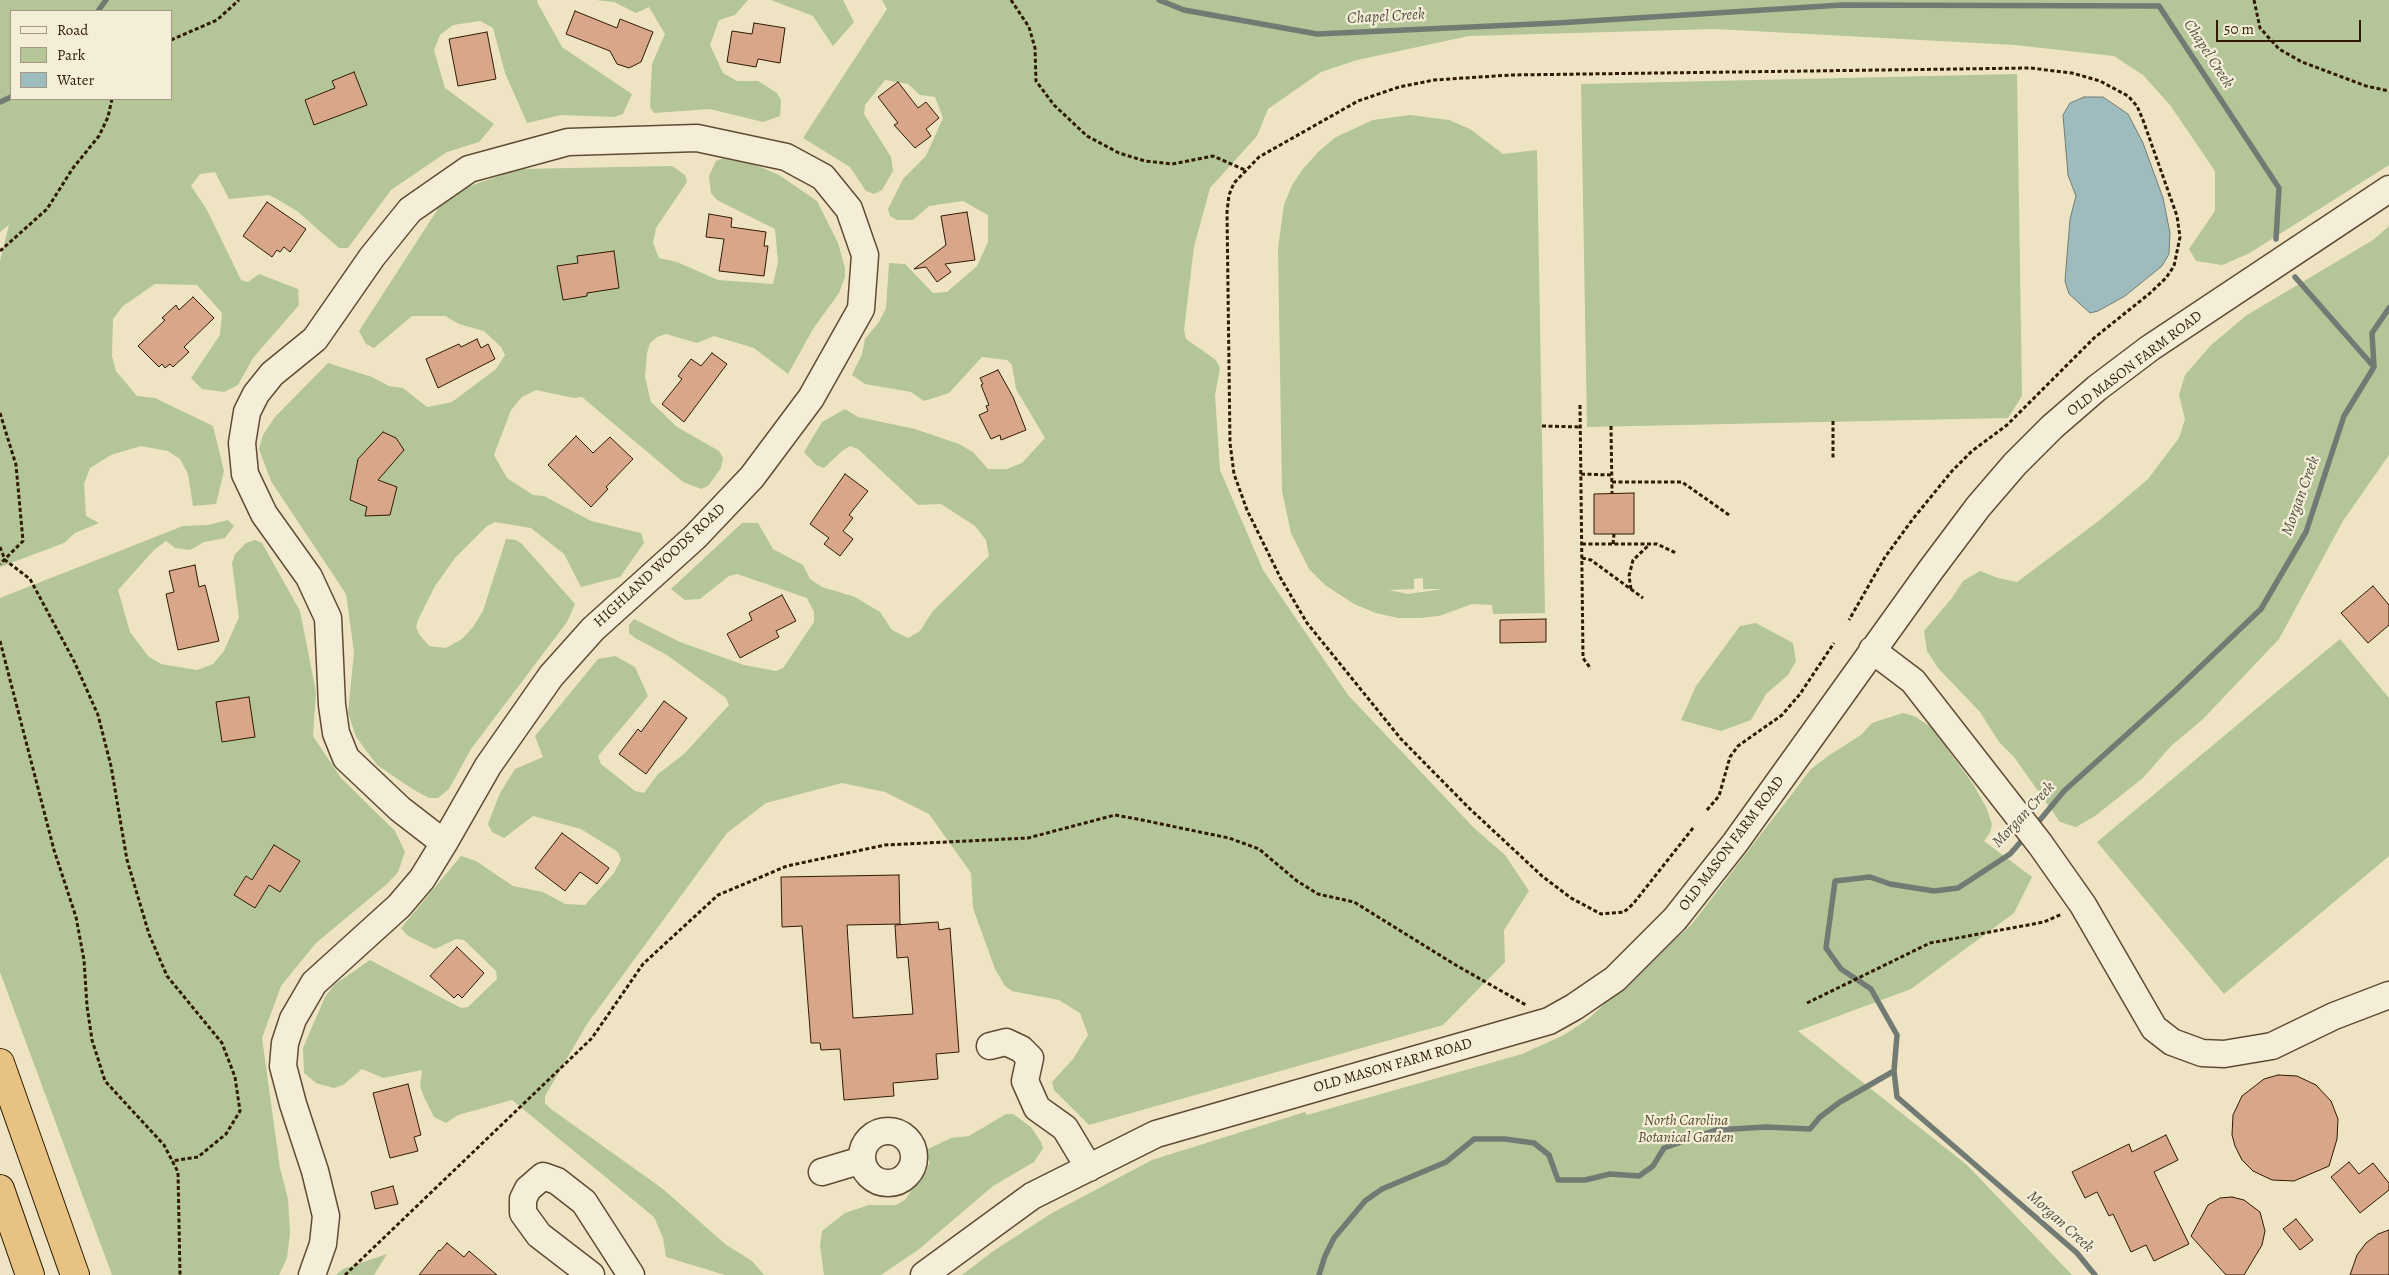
<!DOCTYPE html>
<html>
<head>
<meta charset="utf-8">
<style>
  body { margin:0 }
  #map { position:relative; width:2389px; height:1275px; overflow:hidden; background:#eee4c3; font-family:Alegreya,serif }
  canvas { display:block }
  .legend { position:absolute; left:10px; top:10px; width:162px; height:90px; box-sizing:border-box; background:#f4edd8; border:1px solid #a69983; margin:0; padding:6px 9px; list-style:none; font-size:15px; color:#301a03 }
  .legend li { display:flex; align-items:center; gap:10px; height:25px }
  .legend b { width:25px; border:1px solid #a69983 }
  .scale { position:absolute; left:2216px; top:20px; width:145px; height:22px; box-sizing:border-box; border:2px solid #301a03; border-top:0; padding-left:6px; font-size:15px; line-height:18px; white-space:nowrap; color:#301a03; -webkit-text-stroke:4px #f4edd8; paint-order:stroke }
</style>
</head>
<body>
<div id="map">
<canvas width="2389" height="1275"></canvas>
<ul class="legend">
<li><b style="height:6px;background:#f4edd8"></b>Road</li>
<li><b style="height:14px;background:#b4c598"></b>Park</li>
<li><b style="height:14px;background:#9ebcbe"></b>Water</li>
</ul>
<div class="scale">50 m</div>
</div>
<script>
const c = document.querySelector('canvas').getContext('2d');
c.lineJoin = 'round';
function fillPath(path, color) {
  c.fillStyle = color;
  c.fill(path, 'evenodd');
}
function poly(rows) {
  const path = new Path2D();
  for (const r of rows) {
    if (r.length === 3) {
      path.moveTo(r[0] + r[2], r[1]);
      path.arc(r[0], r[1], r[2], 0, 2 * Math.PI);
      continue;
    }
    path.moveTo(r[0], r[1]);
    for (let i = 2; i < r.length; i += 2) path.lineTo(r[i], r[i + 1]);
  }
  return path;
}
function trace(path, color, width, dash) {
  c.strokeStyle = color;
  c.lineWidth = width;
  c.lineCap = dash ? 'butt' : 'round';
  c.setLineDash(dash || []);
  c.stroke(path);
}
function drawText(font, color, halo, rows, align = 'center') {
  c.font = font + ' Alegreya,serif';
  c.lineWidth = 4.5;
  c.setLineDash([]);
  c.textBaseline = 'middle';
  c.strokeStyle = halo;
  c.fillStyle = color;
  for (const [text, x, y, turn = 0] of rows) {
    c.save();
    c.translate(x, y);
    c.rotate((+turn || 0) * Math.PI / 180);
    c.textAlign = isNaN(turn) ? turn : align;
    if (halo) c.strokeText(text, 0, 0);
    c.fillText(text, 0, 0);
    c.restore();
  }
}
fillPath(poly([
  [0,0,538,0,537,2,562,47,632,94,623,114,614,117,561,115,527,123,505,73,493,28,480,21,453,25,440,35,434,50,445,88,494,124,479,142,447,152,391,190,348,248,339,248,297,211,275,198,269,195,229,199,215,172,200,174,191,186,207,210,241,280,248,282,259,274,298,289,299,305,253,358,238,385,224,392,202,389,191,378,220,335,222,313,197,285,155,284,123,306,113,319,112,356,116,371,137,396,155,398,213,426,224,471,216,504,193,506,188,474,180,459,168,451,141,446,111,455,90,468,84,484,86,516,99,523,75,533,64,543,0,567,0,261,9,225,0,232],
  [11,11,171,11,171,99,11,99],
  [596,0,748,0,735,15,719,20,710,45,723,73,737,81,758,81,777,93,781,100,780,116,763,122,710,109,654,113,650,107,652,64,665,34,649,7,636,13,614,2],
  [771,0,843,0,854,22,833,46,813,16],
  [882,0,2389,0,2389,165,2248,254,2222,265,2196,261,2189,249,2215,211,2215,171,2170,105,2143,75,2114,56,2015,45,1715,29,1469,36,1357,60,1321,72,1268,109,1257,136,1210,188,1194,247,1184,330,1186,339,1216,360,1220,368,1215,395,1220,470,1263,570,1348,695,1474,828,1505,855,1529,891,1504,930,1505,962,1443,1025,1089,1125,1054,1090,1052,1082,1073,1059,1088,1035,1080,1013,1059,1000,1012,991,1005,986,995,969,973,908,971,873,929,814,885,792,842,783,766,803,727,833,587,1024,545,1096,545,1103,551,1109,663,1189,725,1244,752,1261,764,1275,725,1275,666,1257,663,1238,654,1217,512,1100,458,1115,446,1123,434,1117,424,1097,420,1086,422,1070,383,1078,362,1069,343,1085,334,1088,316,1083,304,1073,303,1048,325,997,334,985,370,960,461,1008,468,1007,497,979,496,971,464,940,456,939,435,949,408,936,401,928,461,856,476,861,513,886,543,892,565,904,585,905,614,873,621,860,618,852,581,829,533,816,504,838,492,832,488,824,500,793,515,769,543,757,535,736,598,659,615,656,635,667,648,696,598,756,601,764,635,791,644,793,658,774,684,754,729,705,726,698,667,655,635,638,629,633,629,625,634,619,680,642,744,665,776,671,783,668,814,622,814,612,807,598,737,574,729,576,700,599,685,600,671,589,742,523,758,523,773,549,803,565,810,579,822,587,855,597,880,612,892,630,908,638,920,631,932,612,989,556,986,540,975,526,941,504,918,505,858,449,850,446,842,451,824,468,816,465,804,452,822,422,845,409,858,417,915,429,959,444,973,452,988,469,1007,469,1022,463,1045,438,1016,389,1012,365,1007,360,982,357,949,393,924,401,911,392,865,384,852,375,862,354,865,339,879,322,886,308,889,263,905,264,933,293,947,292,977,266,988,242,988,215,963,201,929,206,913,220,897,220,890,216,888,209,903,179,926,156,943,118,935,97,920,95,908,84,885,80,865,105,864,114,891,157,893,171,882,190,874,194,866,191,850,167,803,138,887,9],
  [2017,74,2022,396,2008,418,1587,427,1581,84],
  [1410,115,1449,120,1470,129,1503,154,1537,150,1545,613,1493,614,1492,605,1472,604,1439,616,1420,618,1398,618,1376,613,1354,604,1325,585,1309,569,1291,533,1282,491,1278,248,1284,205,1292,185,1303,169,1319,151,1336,137,1373,120],
  [1423,578,1423,589,1443,589,1408,594,1389,590,1414,589,1414,579],
  [724,158,758,166,779,175,817,201,838,243,845,268,845,277,839,293,813,329,788,374,754,348,714,336,697,343,666,334,657,337,650,343,647,353,645,377,651,402,677,427,719,451,723,458,721,468,708,486,701,489,683,482,582,397,574,398,536,390,522,397,511,410,494,455,507,478,533,495,544,496,591,521,641,533,644,543,620,577,581,587,564,554,531,528,495,522,487,526,455,558,435,586,418,620,416,627,419,634,429,646,446,648,462,639,473,627,483,611,506,539,516,540,522,544,575,604,567,622,471,749,449,789,438,798,429,798,414,790,377,765,356,737,348,713,354,652,346,594,271,481,259,449,263,435,275,417,328,363,372,377,389,386,403,388,427,407,452,402,496,369,505,355,501,347,484,331,459,324,445,316,412,316,374,348,366,344,359,331,443,201,467,187,520,169,672,166,685,175,687,182,656,228,653,243,659,258,677,262,718,280,773,284,778,262,775,229,717,200,711,193,709,176,716,161],
  [2389,226,2389,455,2343,521,2279,639,2203,719,2171,746,2143,778,2095,816,2076,827,2060,822,2014,757,1999,742,1980,712,1938,668,1927,651,1924,631,1952,598,1963,581,1980,571,1998,578,2017,582,2100,520,2148,479,2179,438,2185,419,2179,395,2185,375,2211,345,2247,315,2373,240],
  [228,520,234,526,225,538,204,542,190,550,175,548,166,541,154,550,118,590,130,632,148,656,161,664,197,670,213,664,224,651,239,617,232,563,235,554,246,543,255,540,262,543,300,611,316,692,313,736,341,778,395,831,405,852,398,872,387,884,316,943,281,986,262,1038,280,1168,288,1199,290,1233,287,1258,279,1275,112,1275,0,972,0,598,183,526,208,525],
  [1756,623,1793,643,1796,661,1788,675,1766,694,1751,720,1721,731,1681,720,1696,686,1740,626],
  [2340,639,2389,698,2389,856,2224,994,2097,842],
  [1903,713,1914,716,1931,727,1973,784,1986,807,1992,824,1990,833,1984,841,2032,877,2014,913,1911,989,1798,1031,1967,1165,2072,1275,962,1275,992,1252,1052,1213,1152,1160,1305,1112,1307,1115,1522,1054,1564,1035,1588,1019,1692,924,1811,769,1831,754,1861,735,1872,723],
  [1006,1114,1013,1114,1031,1127,1041,1142,1043,1148,1034,1162,993,1186,918,1250,881,1275,824,1275,820,1246,822,1231,845,1213,869,1205,896,1205,905,1200,930,1163,924,1151,951,1138,969,1136],
  [387,1254,374,1275,336,1275,343,1269]
]), '#b4c598');
const water = poly([
  [2084,97,2103,97,2128,114,2143,143,2163,198,2170,233,2169,254,2162,266,2125,296,2098,311,2090,313,2069,294,2065,281,2070,219,2076,196,2068,175,2063,115,2070,103,2084,97]
]);
fillPath(water, '#9ebcbe');
trace(water, '#727b73', 1);
trace(poly([
  [1159,0,1184,10,1317,34,1557,23,1842,5,2159,6,2279,188,2276,239],
  [98,11,106,0],
  [0,102,11,97],
  [2295,277,2374,367],
  [2035,826,2064,791,2175,691,2261,609,2306,532,2344,416,2374,367,2372,333,2389,308],
  [2025,837,2010,854,1958,888,1934,891,1890,884,1870,877,1835,881,1826,948,1841,969,1871,989,1897,1035,1894,1071,1897,1097,2077,1253,2095,1275],
  [1319,1275,1325,1256,1334,1238,1365,1201,1382,1189,1446,1162,1474,1139,1505,1139,1534,1143,1549,1155,1558,1180,1585,1180,1610,1174,1639,1176,1653,1166,1664,1148,1716,1130,1766,1127,1810,1129,1820,1117,1840,1102,1894,1071]
]), '#727b73', 5.5);
const building = poly([
  [575,11,617,28,620,19,653,32,641,62,629,68,617,64,610,51,566,34,575,11],
  [754,23,785,28,780,63,758,59,756,67,727,62,732,31,752,34,754,23],
  [487,32,496,79,458,86,449,39,487,32],
  [354,72,367,105,314,125,305,100,335,88,332,81,354,72],
  [898,82,918,108,926,102,939,118,926,129,931,136,915,148,894,125,898,123,878,97,898,82],
  [267,202,306,229,290,252,284,247,280,252,277,250,272,257,243,236,267,202],
  [967,212,975,260,945,264,951,272,937,282,926,267,914,269,946,245,941,216,967,212],
  [709,214,732,218,731,227,766,232,764,246,768,246,764,276,719,271,724,239,706,237,709,214],
  [614,251,619,288,587,293,587,296,563,300,557,266,578,263,577,256,614,251],
  [193,297,214,318,184,347,189,352,173,367,170,364,165,368,162,364,159,367,138,346,165,320,162,318,176,305,179,310,193,297],
  [477,339,481,348,488,344,495,359,438,388,426,359,459,344,461,347,477,339],
  [712,353,727,364,684,422,662,404,682,379,678,376,691,359,701,366,712,353],
  [998,370,1013,397,1026,430,1001,440,1000,435,991,439,979,415,988,411,986,406,989,405,981,385,983,384,980,378,998,370],
  [383,432,396,438,404,450,378,480,397,487,390,515,365,516,367,507,350,500,358,459,383,432],
  [576,436,593,453,610,437,633,459,606,487,608,489,591,507,548,465,576,436],
  [845,474,868,491,849,515,853,518,843,531,853,539,840,556,824,544,829,538,810,524,845,474],
  [1634,493,1634,534,1594,534,1594,494,1634,493],
  [195,565,199,587,205,585,219,641,178,650,166,594,174,592,169,571,195,565],
  [2373,586,2389,605,2389,625,2368,643,2341,613,2373,586],
  [782,595,796,621,776,631,779,637,740,658,727,634,752,620,749,613,782,595],
  [1546,619,1546,642,1500,643,1500,620,1546,619],
  [249,697,255,737,222,742,216,702,249,697],
  [664,701,687,718,646,774,619,754,638,729,641,732,664,701],
  [562,833,609,868,597,884,580,872,565,891,535,868,562,833],
  [274,845,300,861,280,892,269,885,255,908,234,895,246,876,252,880,274,845],
  [899,875,900,924,847,925,853,1018,913,1014,908,957,897,958,895,925,938,922,939,930,950,928,959,1052,936,1054,938,1079,893,1083,894,1096,844,1100,840,1049,821,1050,820,1043,811,1043,802,926,782,927,781,877,899,875],
  [457,947,484,973,462,998,458,994,454,998,430,976,457,947],
  [2278,1075,2297,1076,2316,1085,2331,1101,2338,1119,2337,1139,2329,1166,2294,1181,2272,1180,2253,1171,2242,1160,2235,1146,2232,1135,2233,1115,2242,1096,2264,1079,2278,1075],
  [408,1084,421,1135,414,1137,418,1151,390,1158,373,1093,408,1084],
  [2166,1135,2178,1160,2154,1172,2189,1244,2154,1261,2146,1245,2131,1252,2113,1214,2109,1216,2097,1192,2085,1198,2072,1172,2129,1144,2132,1152,2166,1135],
  [2349,1162,2359,1174,2373,1163,2389,1183,2389,1190,2360,1213,2331,1177,2349,1162],
  [393,1186,398,1204,375,1209,371,1192,393,1186],
  [2232,1197,2244,1200,2260,1212,2265,1231,2262,1245,2244,1275,2226,1275,2191,1236,2208,1205,2220,1198,2232,1197],
  [2296,1219,2313,1240,2300,1250,2283,1229,2296,1219],
  [2389,1230,2389,1275,2350,1275,2357,1255,2366,1243,2378,1234,2389,1230],
  [447,1243,464,1257,469,1251,497,1275,419,1275,439,1250,440,1251,447,1243]
]);
fillPath(building, '#d8a689');
trace(building, '#301a03', 1);
const minor = poly([
  [697,138,786,157,823,177,849,209,865,255,861,309,811,398,752,477,695,537,593,629,551,676,488,766,444,843,400,809,346,758,336,733,332,705,328,618,309,577,264,514,245,474,242,443,247,412,256,394,272,374,315,339,372,257,410,210,469,169,568,142,697,138],
  [1872,650,1913,681,2040,844,2083,905,2154,1028,2172,1042,2202,1053,2224,1054,2272,1046,2334,1016,2389,995],
  [990,1046,1006,1042,1021,1049,1030,1058,1025,1081,1037,1108,1065,1128,1089,1168],
  [888,1157,26],
  [822,1172,862,1160],
  [312,1275,323,1244,326,1216,315,1171,293,1104,283,1066,285,1043,293,1019,314,983,399,906,422,879,444,843],
  [591,1275,539,1235,523,1213,523,1199,528,1189,543,1176,557,1181,584,1202,631,1275],
  [924,1275,1032,1196,1156,1134,1549,1021,1574,1007,1615,979,1675,919,1735,843,1930,571,1978,507,2015,464,2052,427,2097,388,2150,348,2389,189]
]);
const highway = poly([
  [0,1063,75,1275],
  [0,1189,30,1275]
]);
trace(minor, '#604c33', 29);
trace(highway, '#301a03', 30);
trace(poly([
  [1011,0,1029,27,1035,48,1036,81,1054,105,1087,136,1119,153,1145,161,1172,164,1213,156,1245,170],
  [2254,0,2260,28,2279,49,2302,62,2366,86,2389,91],
  [171,40,217,20,239,0],
  [0,251,47,209,73,168,99,136,108,117,112,99],
  [1580,405,1583,658,1591,669],
  [0,413,16,465,23,541,0,564],
  [1833,421,1833,460],
  [1542,426,1580,427],
  [1611,426,1612,493],
  [1581,474,1612,475],
  [1612,482,1682,482,1729,515],
  [1582,544,1657,544,1676,553],
  [1613,544,1614,534],
  [0,547,5,560,30,579,74,661,98,715,111,766,127,860,149,934,167,976,222,1043,235,1077,240,1111,226,1134,198,1157,172,1161],
  [1582,558,1591,560,1643,598],
  [1631,589,1629,576,1633,560,1649,545],
  [0,641,54,850,76,917,84,960,87,1006,92,1040,105,1081,164,1145,178,1172,180,1275],
  [1707,810,1719,796,1730,757,1738,746,1782,715,1800,694,1834,643],
  [1693,828,1633,904,1624,912,1601,914,1571,898,1542,876,1469,808,1401,739,1307,623,1280,577,1247,510,1234,474,1230,443,1227,212,1229,195,1234,183,1259,157,1358,101,1399,87,1434,80,1511,75,2030,68,2072,73,2100,81,2128,96,2137,106,2143,120,2177,216,2180,237,2174,266,2166,278,2149,294,2094,338,2007,425,1972,451,1952,471,1912,520,1885,557,1849,620],
  [1807,1003,1930,943,2044,922,2062,914],
  [345,1275,592,1038,643,964,718,895,787,866,885,845,1028,838,1115,815,1137,819,1229,838,1259,849,1297,881,1318,894,1354,902,1454,964,1526,1005]
]), '#301a03', 3, [4, 2.5]);
trace(minor, '#f4edd8', 26);
trace(highway, '#e7c282', 28);
drawText('15px', '#301a03', '#f4edd8', [
  ["OLD MASON FARM ROAD",2135,364,-37],
  ["HIGHLAND WOODS ROAD",660,566,-43],
  ["OLD MASON FARM ROAD",1732,844,-53],
  ["OLD MASON FARM ROAD",1393,1066,-16]
]);
drawText('italic 15px', '#584d30', '#f4edd8', [
  ["North Carolina",1686,1121],
  ["Botanical Garden",1686,1138]
]);
drawText('italic 16px', '#565344', '#f4edd8', [
  ["Chapel Creek",1386,17,-3],
  ["Chapel Creek",2208,54,57],
  ["Morgan Creek",2301,496,-70],
  ["Morgan Creek",2024,815,-47],
  ["Morgan Creek",2060,1222,42]
]);
</script>
</body>
</html>
